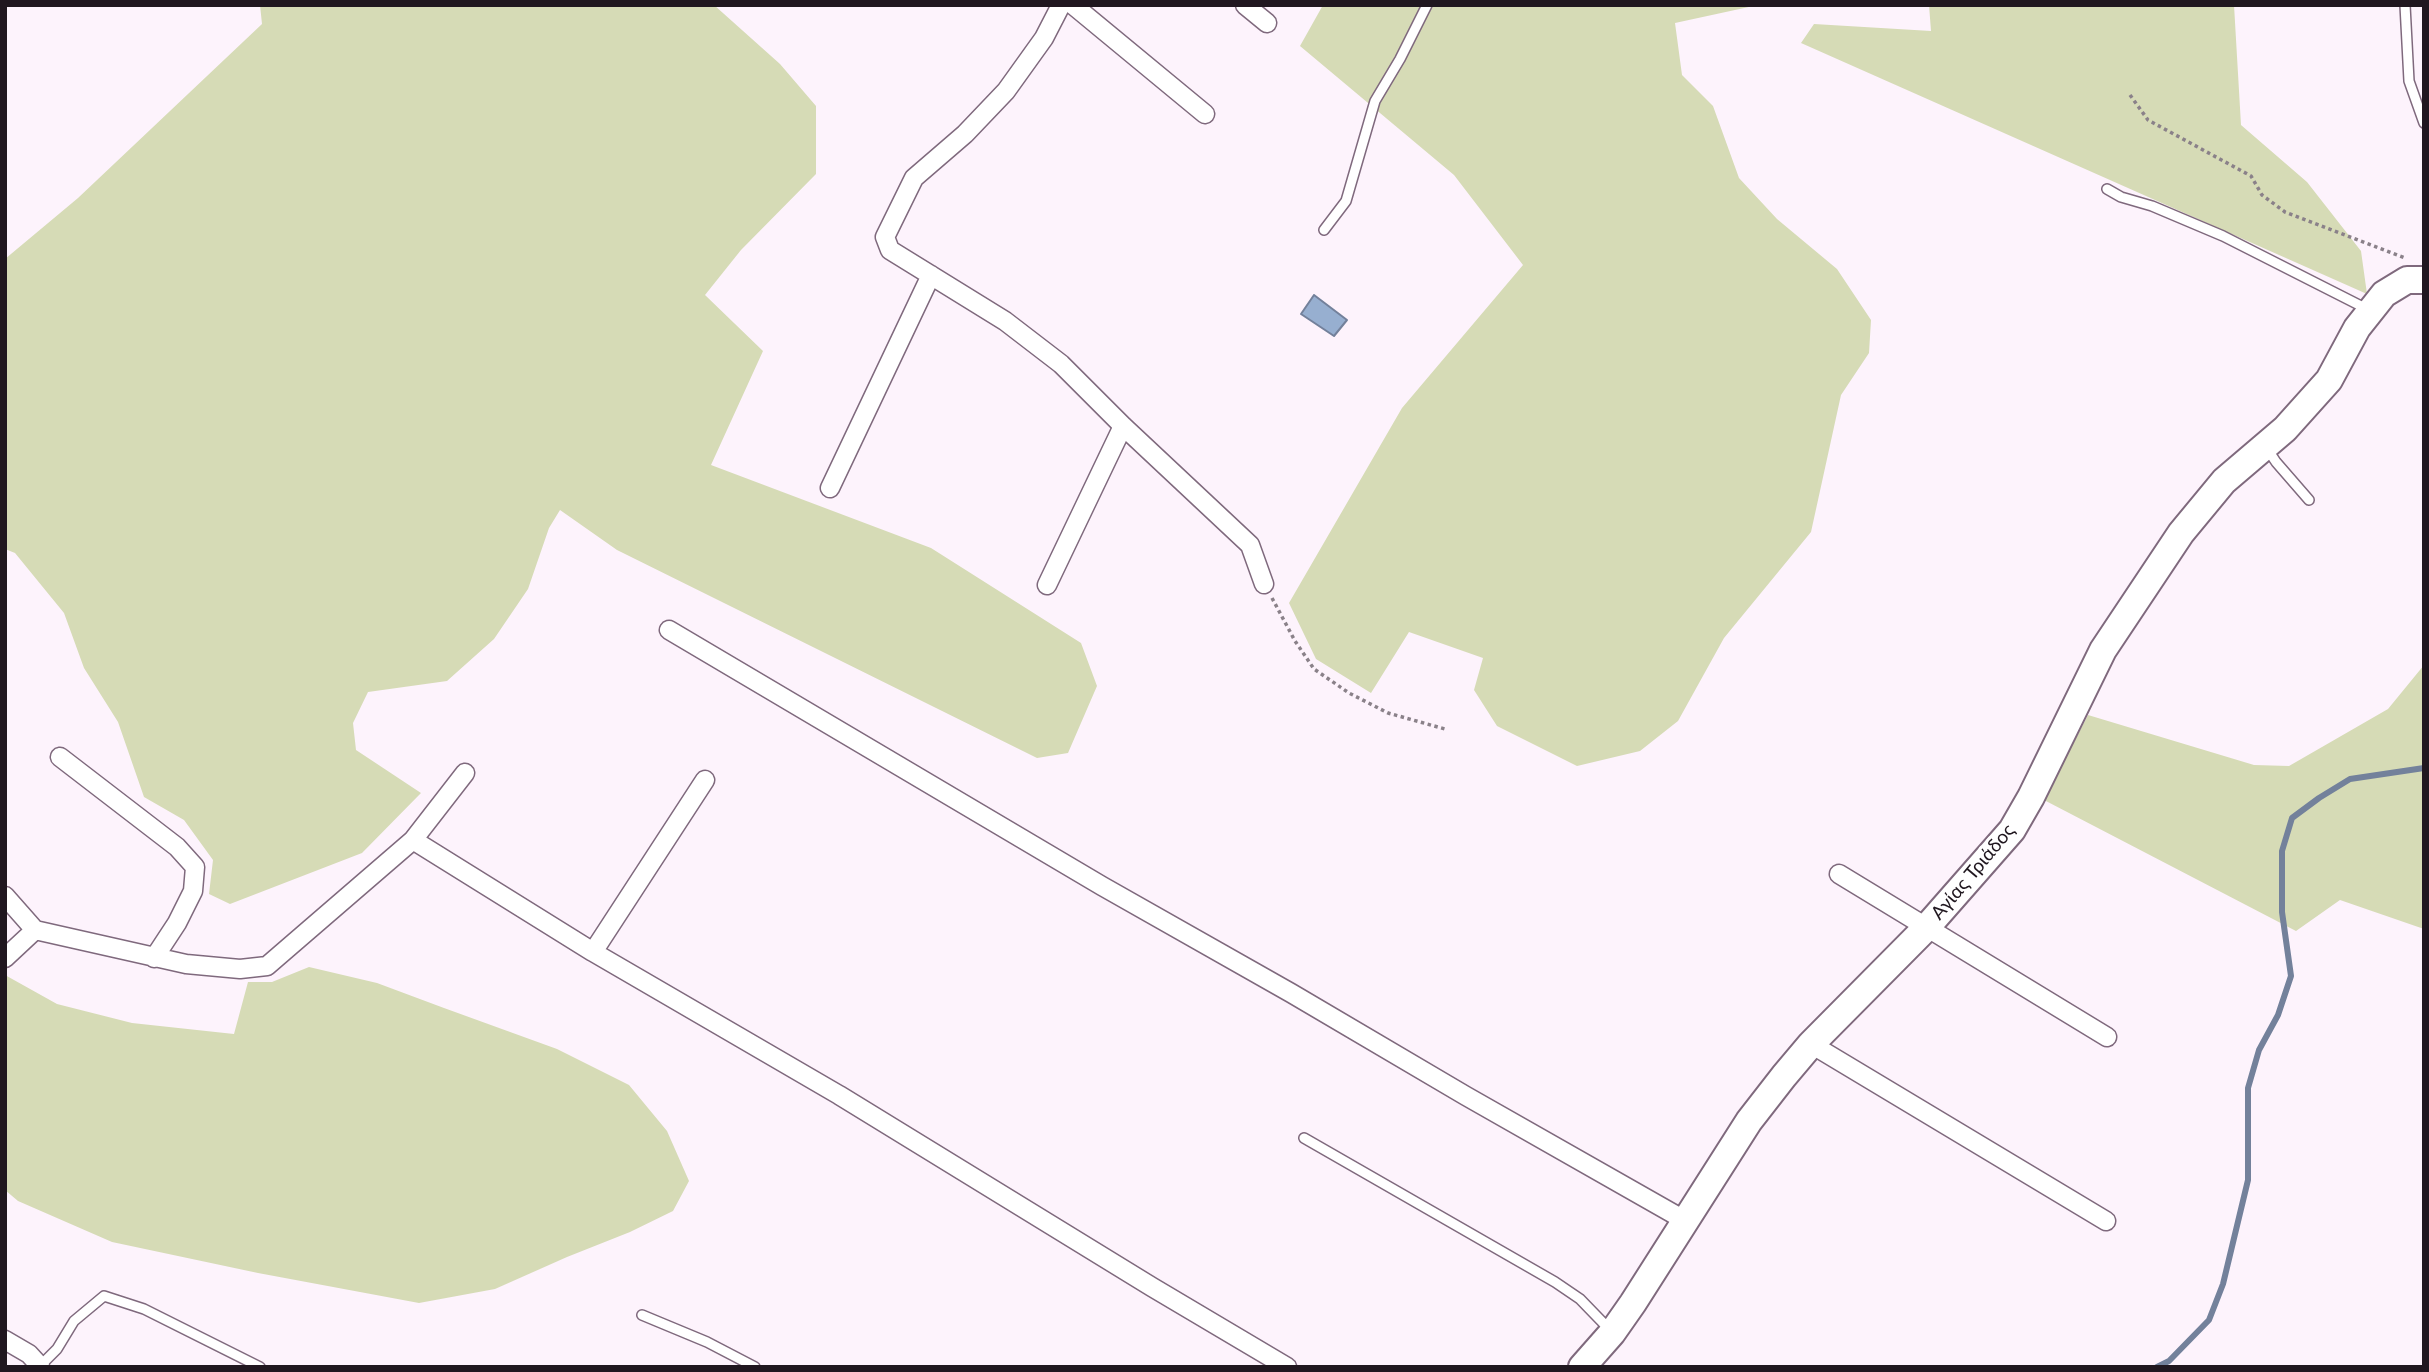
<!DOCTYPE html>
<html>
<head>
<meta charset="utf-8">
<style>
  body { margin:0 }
  #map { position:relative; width:2429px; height:1372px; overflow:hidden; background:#fdf3fc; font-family:Lato,sans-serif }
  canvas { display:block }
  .frame { position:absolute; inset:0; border:7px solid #20171f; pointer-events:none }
</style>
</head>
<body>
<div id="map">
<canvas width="2429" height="1372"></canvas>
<div class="frame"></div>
</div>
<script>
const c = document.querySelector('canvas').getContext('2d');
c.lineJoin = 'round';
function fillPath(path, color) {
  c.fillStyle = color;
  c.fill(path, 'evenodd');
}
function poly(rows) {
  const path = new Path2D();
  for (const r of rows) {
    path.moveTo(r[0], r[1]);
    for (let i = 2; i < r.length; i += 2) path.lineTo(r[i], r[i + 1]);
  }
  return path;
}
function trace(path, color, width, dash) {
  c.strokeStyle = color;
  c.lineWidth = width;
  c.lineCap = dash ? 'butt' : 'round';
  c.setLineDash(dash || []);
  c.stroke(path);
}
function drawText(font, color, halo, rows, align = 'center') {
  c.font = font + ' Lato,sans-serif';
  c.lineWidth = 6;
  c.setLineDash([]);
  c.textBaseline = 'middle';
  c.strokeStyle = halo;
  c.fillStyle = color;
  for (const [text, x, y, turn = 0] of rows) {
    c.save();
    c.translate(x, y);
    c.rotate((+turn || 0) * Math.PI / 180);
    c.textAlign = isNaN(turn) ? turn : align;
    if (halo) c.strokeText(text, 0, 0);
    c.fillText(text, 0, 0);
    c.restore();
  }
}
fillPath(poly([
  [260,5,714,5,780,64,816,106,816,174,741,250,705,295,763,351,711,465,931,548,1081,643,1097,686,1068,753,1037,758,617,550,560,510,549,528,528,589,494,639,447,681,368,692,353,723,356,750,421,793,362,853,230,904,209,894,213,860,184,820,144,797,118,722,84,668,64,613,15,553,5,549,5,259,78,198,262,24],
  [1323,5,1758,5,1675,23,1682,75,1713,106,1739,178,1777,219,1837,269,1871,320,1869,353,1841,395,1811,532,1724,638,1678,721,1640,751,1577,766,1497,726,1474,690,1483,658,1409,632,1371,693,1316,659,1289,603,1402,408,1523,265,1454,175,1300,46],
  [1929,5,2234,5,2241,125,2307,182,2361,251,2367,294,1801,43,1814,24,1931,31],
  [2424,665,2424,929,2340,900,2296,931,2044,800,2088,715,2254,765,2289,766,2388,709],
  [309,967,377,983,444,1008,557,1049,629,1085,667,1131,689,1181,673,1211,630,1232,567,1257,495,1289,419,1303,258,1273,112,1242,18,1201,5,1190,5,975,57,1004,132,1023,234,1034,248,982,272,982]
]), '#d6dbb6');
const water = poly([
  [1314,295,1347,320,1334,336,1301,314,1314,295]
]);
fillPath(water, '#97afd0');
trace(water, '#73819b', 2);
trace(poly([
  [2157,1367,2169,1361,2209,1320,2223,1284,2248,1180,2248,1088,2259,1050,2278,1015,2291,976,2282,912,2282,851,2292,818,2319,798,2350,779,2424,768]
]), '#73819b', 6);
const lane = poly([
  [2405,5,2409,81,2424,123],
  [2107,189,2121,197,2152,206,2223,236,2369,310],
  [1324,230,1346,201,1375,101,1400,59,1427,5],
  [2266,447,2276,462,2309,500],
  [1304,1138,1555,1282,1580,1299,1611,1331],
  [642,1315,707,1342,755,1367],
  [40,1366,57,1349,74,1321,104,1296,144,1309,260,1367]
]);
const street = poly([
  [1061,5,1044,38,1006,91,965,134,914,178,885,237,890,250,1005,321,1061,364,1123,426,1250,545,1264,584],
  [1073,5,1205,114],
  [1245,5,1267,23],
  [830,488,931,275],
  [1047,585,1123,426],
  [669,630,1102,886,1291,993,1466,1096,1686,1221],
  [60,757,177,847,195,867,193,891,177,923,154,958],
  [413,840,593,952,839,1095,1152,1287,1287,1367],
  [1839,874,2107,1037],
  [5,896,35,930,5,958],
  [35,930,186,964,240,969,267,966,413,840,465,773],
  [593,952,705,780],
  [1811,1044,2106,1221],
  [5,1340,29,1354,40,1366]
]);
const secondary = poly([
  [1582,1367,1612,1333,1633,1303,1749,1121,1784,1076,1811,1044,1926,928,2012,830,2031,797,2103,650,2181,533,2224,481,2285,429,2329,380,2357,328,2384,294,2407,280,2424,280]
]);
trace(lane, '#7f697d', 12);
trace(street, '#7f697d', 21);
trace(secondary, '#7f697d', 30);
trace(poly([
  [2130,95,2148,120,2251,176,2262,195,2285,212,2405,258],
  [1272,598,1295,641,1314,669,1349,693,1388,713,1445,729]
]), '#8a8189', 3.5, [3.5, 3.5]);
trace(lane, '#fff', 9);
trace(street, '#fff', 18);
trace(secondary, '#fff', 26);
drawText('19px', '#20171f', '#fff', [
  ["Αγίας Τριάδος",1973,872,-50]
]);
</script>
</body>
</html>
